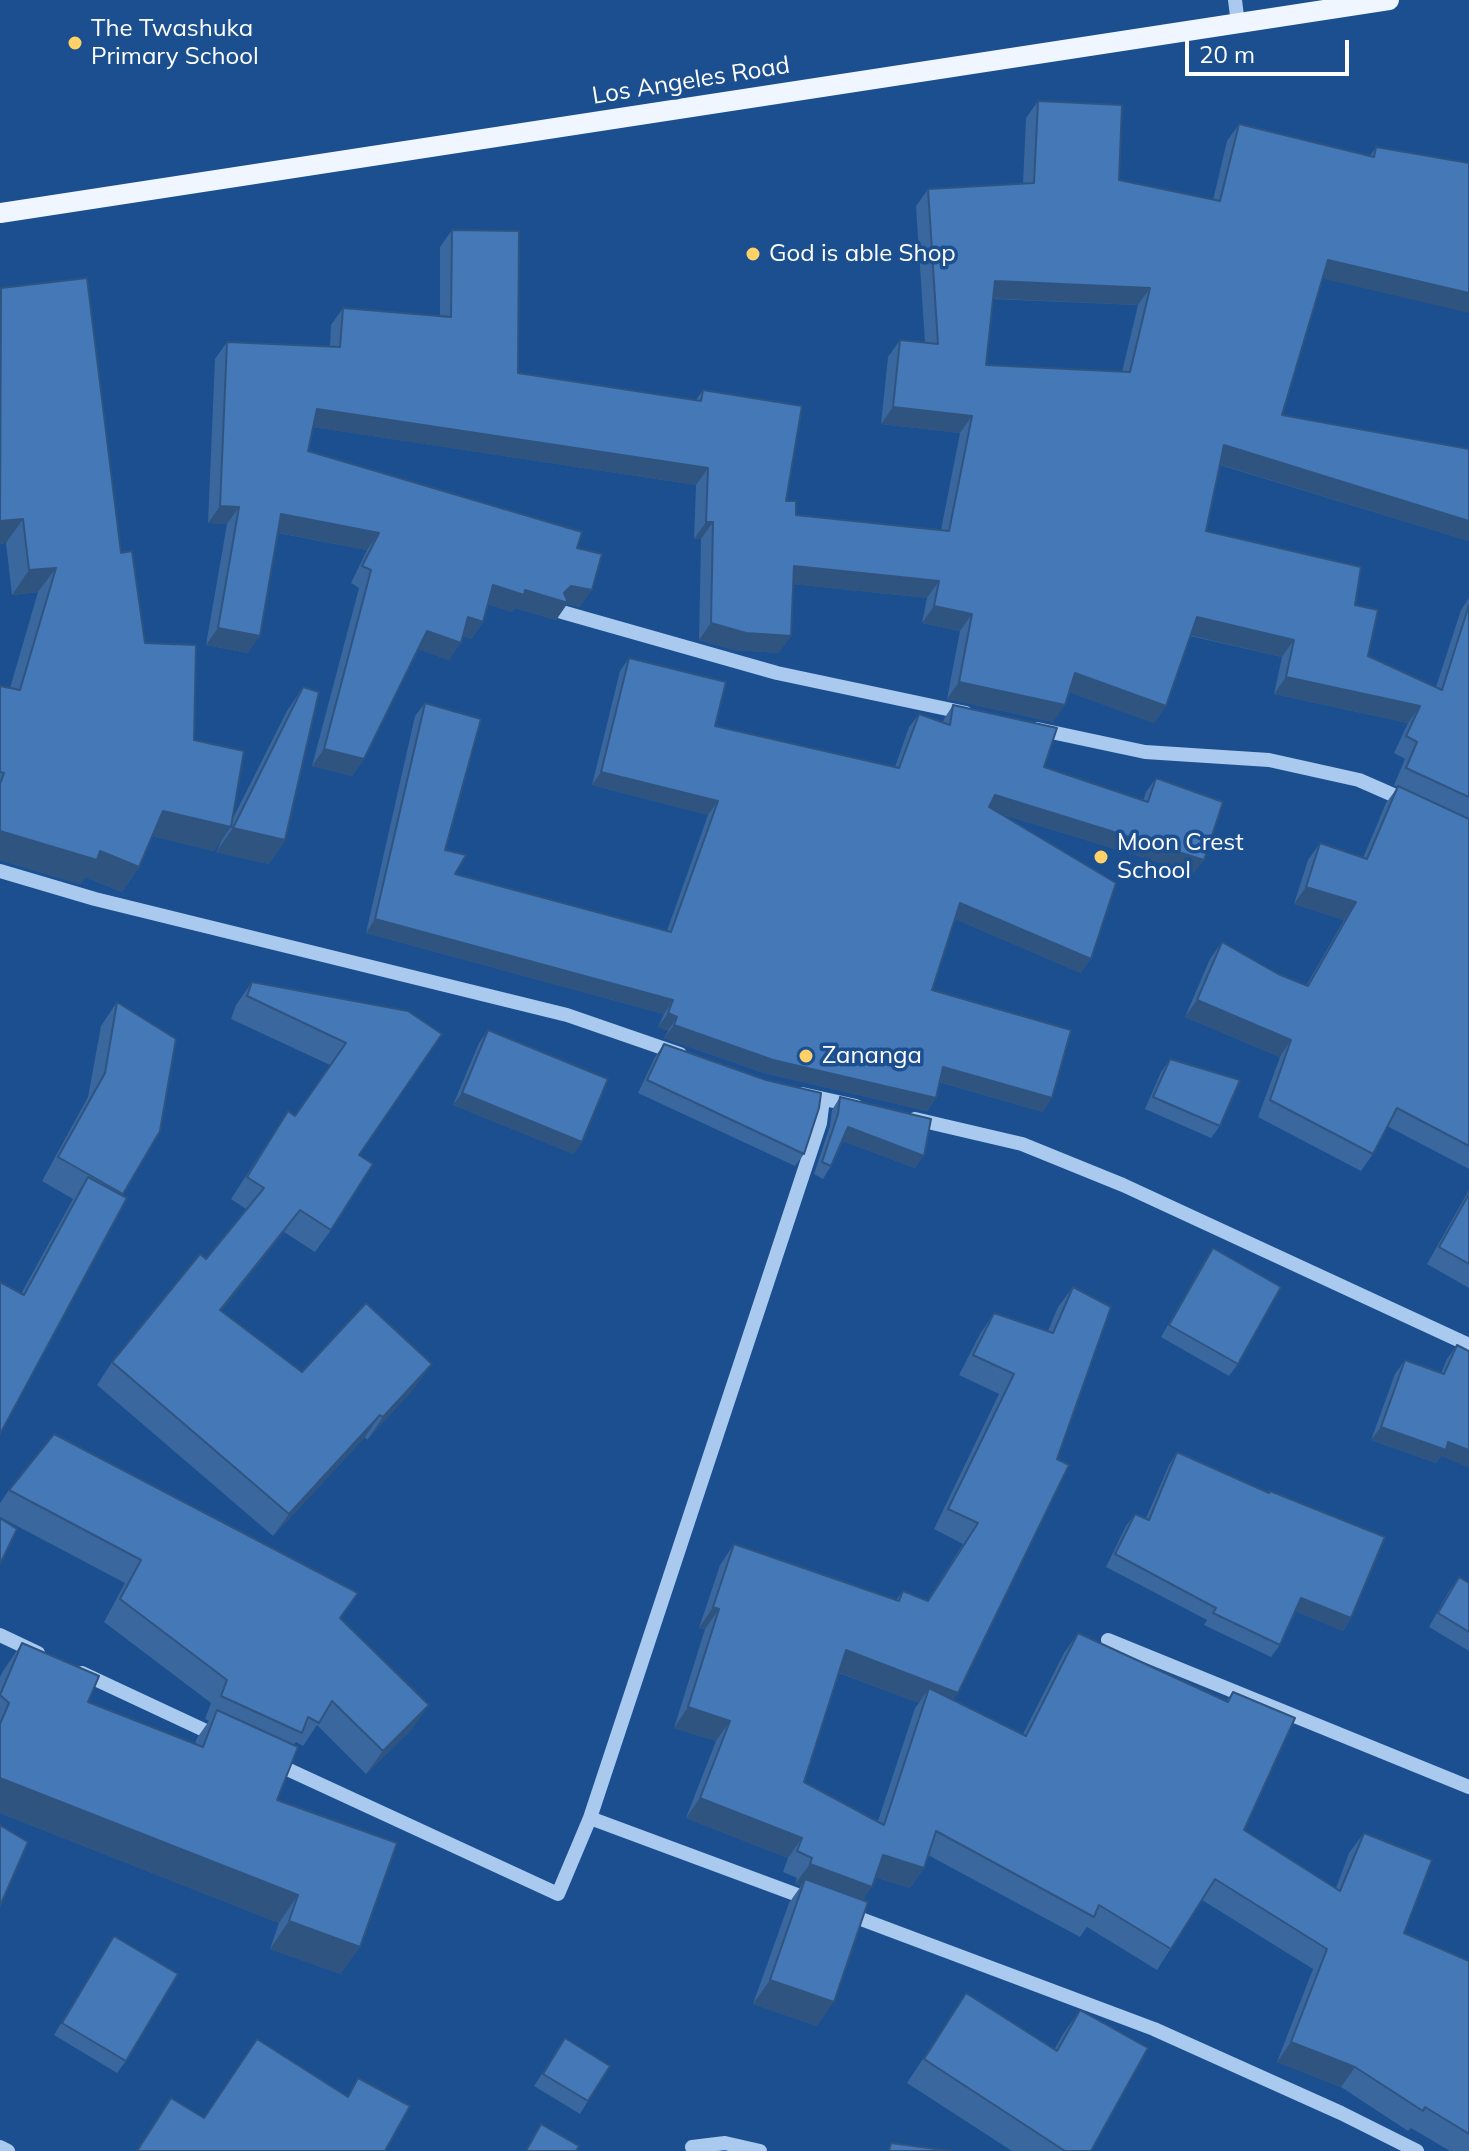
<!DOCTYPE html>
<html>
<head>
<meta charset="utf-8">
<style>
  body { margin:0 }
  #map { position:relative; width:1469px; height:2151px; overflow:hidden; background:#1b4f8f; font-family:Mulish,sans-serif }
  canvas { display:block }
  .scale { position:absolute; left:1185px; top:40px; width:164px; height:36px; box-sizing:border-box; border:4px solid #fff; border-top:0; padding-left:10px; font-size:24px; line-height:28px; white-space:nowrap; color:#fff; -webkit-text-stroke:6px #1b4f8f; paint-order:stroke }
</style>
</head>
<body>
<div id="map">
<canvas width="1469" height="2151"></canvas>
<div class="scale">20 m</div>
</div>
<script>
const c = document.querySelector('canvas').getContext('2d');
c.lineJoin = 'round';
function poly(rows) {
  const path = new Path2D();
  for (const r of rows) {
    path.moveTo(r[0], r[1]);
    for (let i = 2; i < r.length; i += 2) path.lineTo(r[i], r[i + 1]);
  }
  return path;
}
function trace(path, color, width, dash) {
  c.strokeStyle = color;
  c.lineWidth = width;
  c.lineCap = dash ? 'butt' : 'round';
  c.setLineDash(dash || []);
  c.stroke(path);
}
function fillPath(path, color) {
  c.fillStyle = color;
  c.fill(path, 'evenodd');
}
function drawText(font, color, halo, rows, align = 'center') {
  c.font = font + ' Mulish,sans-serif';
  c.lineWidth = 7;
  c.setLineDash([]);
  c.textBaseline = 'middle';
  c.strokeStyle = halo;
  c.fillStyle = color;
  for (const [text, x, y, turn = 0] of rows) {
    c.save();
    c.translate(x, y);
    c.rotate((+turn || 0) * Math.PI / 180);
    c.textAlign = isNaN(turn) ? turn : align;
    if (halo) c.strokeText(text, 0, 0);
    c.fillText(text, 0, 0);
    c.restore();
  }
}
trace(poly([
  [1235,0,1238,24],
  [562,612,777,673,966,713],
  [1037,729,1145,752,1269,760,1359,780,1407,801],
  [0,871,95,899,567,1015,680,1054],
  [802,1094,856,1106],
  [915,1119,1022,1144,1123,1185,1469,1345],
  [0,1635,38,1653],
  [1108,1640,1469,1787],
  [82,1673,219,1737],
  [274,1763,558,1894,590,1818,820,1123,823,1099],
  [590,1818,811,1900],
  [845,1913,1154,2029,1341,2113,1417,2151],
  [0,2147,8,2151],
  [692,2147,725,2143,760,2151]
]), '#a9c9ee', 14);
trace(poly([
  [0,213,1389,0]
]), '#f0f6ff', 20);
fillPath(poly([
  [1038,101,1119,180,1213,200,1227,141,1239,124,1370,156,1376,147,1469,163,1323,278,1282,415,1469,449,1469,541,1220,465,1206,531,1355,605,1368,656,1436,687,1461,610,1469,598,1469,1169,1387,1126,1373,1154,1361,1171,1258,1117,1280,1057,1185,1017,1210,959,1222,942,1278,974,1306,986,1344,920,1294,904,1308,860,1320,843,1363,858,1386,803,1398,787,1394,785,1405,759,1394,753,1408,723,1274,694,1282,657,1190,636,1166,706,1154,723,1069,692,1053,722,947,699,960,631,922,623,927,598,793,584,779,653,734,650,699,640,701,539,694,539,696,485,313,427,308,451,577,548,580,607,567,604,556,620,515,608,512,612,488,604,483,622,471,639,463,636,449,660,418,649,364,759,352,776,312,766,359,588,351,583,367,550,278,533,248,653,206,645,227,524,208,523,215,359,227,342,330,346,331,325,343,308,440,316,440,247,452,230,518,373,696,400,703,390,796,515,941,530,960,433,881,424,888,357,900,340,925,343,916,206,928,189,1023,184,1026,118],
  [993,299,1138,305,1122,372,986,365],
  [1,288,121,553,145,643,194,740,232,820,287,711,303,687,285,840,269,864,216,852,223,838,214,851,152,836,139,867,122,892,85,877,80,884,0,860,0,686,10,688,38,592,12,595,6,543,0,544],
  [629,658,715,726,895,767,909,727,919,714,943,722,944,719,953,705,1044,767,1143,801,1146,792,1156,778,1194,873,1001,814,1081,973,955,919,932,990,1043,1112,939,1082,936,1098,927,1111,764,1073,664,1038,668,1031,658,1027,664,1014,366,933,415,716,425,703,445,850,455,874,667,931,708,815,592,785,620,671],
  [252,982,408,1011,359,1155,331,1230,315,1252,284,1232,221,1311,302,1372,416,1386,367,1440,365,1437,273,1536,97,1385,112,1362,206,1259,246,1209,231,1199,288,1111,295,1116,330,1065,231,1019,236,1005],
  [117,1002,160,1131,122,1195,0,1434,21,1294,73,1199,42,1181,88,1097,101,1026],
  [488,1030,574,1154,453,1105,479,1043],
  [664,1044,804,1154,795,1166,638,1093,655,1057],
  [1170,1059,1220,1126,1211,1138,1145,1109,1161,1072],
  [840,1097,915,1168,843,1141,831,1166,823,1179,814,1174,830,1126,832,1110],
  [1469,1190,1469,1288,1427,1264],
  [1213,1248,1238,1364,1229,1376,1161,1337,1205,1260],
  [1073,1287,953,1700,1023,1734,1064,1653,1078,1633,1226,1701,1233,1692,1244,1830,1336,1888,1349,1853,1364,1833,1404,1933,1469,1961,1469,2151,1450,2151,1411,2128,1408,2131,1341,2087,1277,2062,1313,1969,1202,1900,1157,1970,1087,1927,1080,1937,928,1855,924,1868,910,1888,875,1877,863,1900,817,2026,753,2004,789,1903,801,1886,795,1884,797,1878,783,1872,788,1858,686,1818,716,1741,674,1728,705,1629,699,1628,720,1565,734,1544,896,1600,903,1591,927,1601,963,1544,934,1529,999,1394,959,1375,980,1334,994,1313,1048,1331,1058,1307],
  [839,1673,919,1703,915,1708,878,1821,804,1782],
  [1457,1345,1441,1456,1436,1463,1371,1440,1395,1374,1405,1360,1441,1373,1447,1359],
  [1177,1452,1351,1618,1343,1631,1295,1611,1280,1645,1271,1657,1204,1625,1207,1620,1106,1567,1126,1526,1135,1514,1146,1518,1169,1465],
  [9,1490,341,1618,413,1728,366,1774,317,1725,303,1746,296,1742,293,1745,277,1800,341,1974,270,1949,279,1923,0,1813,0,1677,3,1671,22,1643,88,1702,195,1744,197,1738,209,1721,205,1719,211,1703,104,1622,125,1583,0,1517,0,1503],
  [1459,1577,1469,1583,1469,1651,1429,1627,1449,1591],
  [114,1936,126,2061,117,2073,54,2035],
  [966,1993,1054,2050,1063,2034,1080,2010,1091,2151,1012,2151,907,2083],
  [565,2038,588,2101,580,2114,534,2086]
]), '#3a679d');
fillPath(poly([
  [1328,260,1469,293,1469,313,1316,277],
  [995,281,1150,288,1138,305,983,298],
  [893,407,972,416,960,433,881,424],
  [317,409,708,468,696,485,305,426],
  [1224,445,1469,521,1469,541,1212,462],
  [220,506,239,507,227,524,208,523],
  [281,514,379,533,367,550,269,531],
  [23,519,6,543,0,544,0,521],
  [706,522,713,522,701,539,694,539],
  [794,566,939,581,927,598,782,583],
  [56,568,38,592,12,595,29,570],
  [493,585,525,590,571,586,592,590,580,607,567,604,556,620,515,608,512,612,481,602],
  [934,606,972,614,960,631,922,623],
  [468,617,483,622,471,639,456,634],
  [1197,617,1294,640,1282,657,1185,634],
  [711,623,791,636,779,653,734,650,699,640],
  [218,628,260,636,248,653,206,645],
  [427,631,461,643,449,660,415,648],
  [1075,673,1166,706,1154,723,1063,690],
  [1286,677,1420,706,1408,723,1274,694],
  [959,682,1065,705,1053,722,947,699],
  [324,749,364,759,352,776,312,766],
  [601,772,718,801,708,815,592,785],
  [995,795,1204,860,1194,873,985,809],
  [163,811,231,827,214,851,146,835],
  [233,828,285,840,269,864,216,852],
  [0,831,100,851,139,867,122,892,85,877,80,884,0,860],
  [1306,887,1356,902,1344,920,1294,904],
  [960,903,1091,959,1081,973,950,917],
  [375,919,673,1000,664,1014,366,933],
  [1197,1000,1291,1040,1280,1057,1185,1017],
  [668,1013,677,1017,668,1031,658,1027],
  [674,1025,936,1098,927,1111,764,1073,664,1038],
  [943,1067,1052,1098,1043,1112,933,1080],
  [462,1093,582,1142,574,1154,453,1105],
  [848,1127,924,1156,915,1168,840,1140],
  [300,1210,284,1232,204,1333,220,1310],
  [432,1364,416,1386,367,1440,383,1417],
  [380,1415,365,1437,273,1536,289,1514],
  [1381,1427,1448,1442,1469,1450,1469,1468,1441,1456,1436,1463,1371,1440],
  [1301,1598,1351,1618,1343,1631,1292,1610],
  [713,1607,719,1609,705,1629,699,1628],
  [846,1650,958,1693,944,1713,929,1688,919,1703,832,1670],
  [429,1705,413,1728,366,1774,383,1751],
  [688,1707,730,1721,716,1741,674,1728],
  [0,1778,298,1895,279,1923,0,1813],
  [700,1798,802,1838,788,1858,686,1818],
  [883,1855,924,1868,910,1888,869,1875],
  [810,1864,872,1887,858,1907,805,1879,801,1886,795,1884],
  [289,1921,360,1947,341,1974,270,1949],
  [770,1980,834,2002,817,2026,753,2004],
  [1291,2042,1355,2067,1341,2087,1277,2062]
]), '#305480');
const building = poly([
  [1038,101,1122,105,1119,180,1220,201,1239,124,1374,157,1376,147,1469,163,1469,293,1328,260,1282,415,1469,449,1469,521,1224,445,1206,531,1361,567,1355,605,1378,610,1368,656,1442,690,1469,605,1469,797,1406,768,1417,742,1406,736,1420,706,1286,677,1294,640,1197,617,1166,706,1075,673,1065,705,959,682,972,614,934,606,939,581,794,566,791,636,746,633,711,623,713,522,706,522,708,468,317,409,308,451,582,532,577,548,602,554,592,590,571,586,564,593,568,603,525,590,524,595,493,585,483,622,468,617,461,643,427,631,364,759,324,749,371,570,362,566,379,533,281,514,260,636,218,628,239,507,220,506,227,342,340,347,343,308,451,317,452,230,519,231,518,373,701,401,703,390,802,406,786,501,796,501,796,515,949,531,972,416,893,407,900,340,938,344,928,189,1034,183,1038,101],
  [995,281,1150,288,1130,372,986,365,995,281],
  [87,278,121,553,132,551,145,643,196,645,194,740,244,751,231,827,163,811,139,867,100,851,97,860,0,831,0,784,4,773,0,772,0,686,20,690,56,568,29,570,23,519,0,521,1,288,87,278],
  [629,658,726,682,715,726,899,768,919,714,950,725,953,705,1057,728,1044,767,1148,802,1156,778,1223,802,1204,860,995,795,989,807,1116,883,1091,959,960,903,932,990,1071,1030,1052,1098,943,1067,936,1098,773,1060,674,1025,677,1017,668,1013,673,1000,375,919,425,703,481,719,445,850,466,855,455,874,671,932,718,801,601,772,629,658],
  [303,687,319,692,285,840,233,828,303,687],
  [1398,786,1469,819,1469,1146,1397,1108,1373,1154,1270,1100,1291,1040,1197,1000,1222,942,1278,974,1308,986,1356,902,1306,887,1320,843,1367,859,1398,786],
  [252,982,408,1011,442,1034,359,1155,373,1164,331,1230,300,1210,220,1310,302,1372,366,1303,432,1364,383,1417,380,1415,289,1514,112,1362,200,1254,206,1259,264,1188,247,1177,288,1111,295,1116,346,1043,247,996,252,982],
  [117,1002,176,1039,160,1131,123,1194,58,1157,105,1073,117,1002],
  [488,1030,608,1079,582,1142,462,1093,488,1030],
  [664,1044,766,1080,821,1093,819,1108,804,1154,647,1080,664,1044],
  [1170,1059,1240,1080,1220,1126,1153,1097,1170,1059],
  [840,1097,931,1119,924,1156,848,1127,831,1166,822,1162,838,1114,840,1097],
  [88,1177,127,1198,0,1434,0,1282,24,1295,88,1177],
  [1469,1194,1469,1264,1439,1247,1469,1194],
  [1213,1248,1281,1287,1238,1364,1169,1325,1213,1248],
  [1073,1287,1111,1307,1057,1459,1069,1465,958,1693,846,1650,804,1782,884,1825,929,1688,1026,1736,1078,1633,1228,1702,1233,1692,1295,1718,1244,1830,1340,1891,1364,1833,1432,1860,1404,1933,1469,1961,1469,2134,1425,2107,1423,2111,1355,2067,1291,2042,1327,1949,1215,1879,1171,1949,1099,1905,1094,1917,936,1831,924,1868,883,1855,872,1887,810,1864,812,1858,797,1851,802,1838,700,1798,730,1721,688,1707,719,1609,713,1607,734,1544,899,1601,903,1591,928,1601,978,1523,948,1509,1014,1374,973,1355,994,1313,1053,1333,1073,1287],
  [1457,1345,1469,1351,1469,1450,1448,1442,1446,1450,1381,1427,1405,1360,1444,1374,1457,1345],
  [54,1434,358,1593,340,1618,429,1705,383,1751,332,1701,319,1723,308,1717,302,1733,221,1696,227,1680,120,1599,141,1560,9,1490,54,1434],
  [1177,1452,1269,1493,1270,1491,1385,1537,1351,1618,1301,1598,1280,1645,1213,1613,1216,1608,1115,1554,1135,1514,1149,1520,1177,1452],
  [0,1518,17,1529,0,1564,0,1518],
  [1459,1577,1469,1583,1469,1632,1438,1613,1459,1577],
  [22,1643,99,1676,88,1702,203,1747,217,1710,298,1747,277,1800,397,1843,360,1947,289,1921,298,1895,0,1778,0,1724,9,1703,0,1695,22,1643],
  [0,1825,28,1842,0,1906,0,1825],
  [805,1879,868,1902,834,2002,770,1980,805,1879],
  [114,1936,178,1974,126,2061,62,2023,114,1936],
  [966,1993,1057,2051,1080,2010,1148,2048,1091,2151,1065,2151,924,2059,966,1993],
  [565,2038,610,2066,588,2101,543,2074,565,2038],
  [257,2039,348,2097,358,2078,410,2106,385,2151,137,2151,171,2098,204,2118,257,2039],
  [541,2124,579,2146,576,2151,526,2151,541,2124],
  [891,2143,951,2151,889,2151,891,2143]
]);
fillPath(building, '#4478b7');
trace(building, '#305480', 2);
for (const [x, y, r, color] of [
  [75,43,8,"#ffd166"],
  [753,254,8,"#ffd166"],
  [1101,857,8,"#ffd166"],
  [806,1056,8,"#ffd166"]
]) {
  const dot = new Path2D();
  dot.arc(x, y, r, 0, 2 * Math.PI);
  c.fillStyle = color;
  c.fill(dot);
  trace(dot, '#1b4f8f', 3);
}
drawText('24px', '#fff', '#1b4f8f', [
  ["The Twashuka",91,29],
  ["Primary School",91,57],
  ["God is able Shop",769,254],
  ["Moon Crest",1117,843],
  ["School",1117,871],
  ["Zananga",822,1056]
], 'left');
drawText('24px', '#fff', '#1b4f8f', [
  ["Los Angeles Road",691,81,-9]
]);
</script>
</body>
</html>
